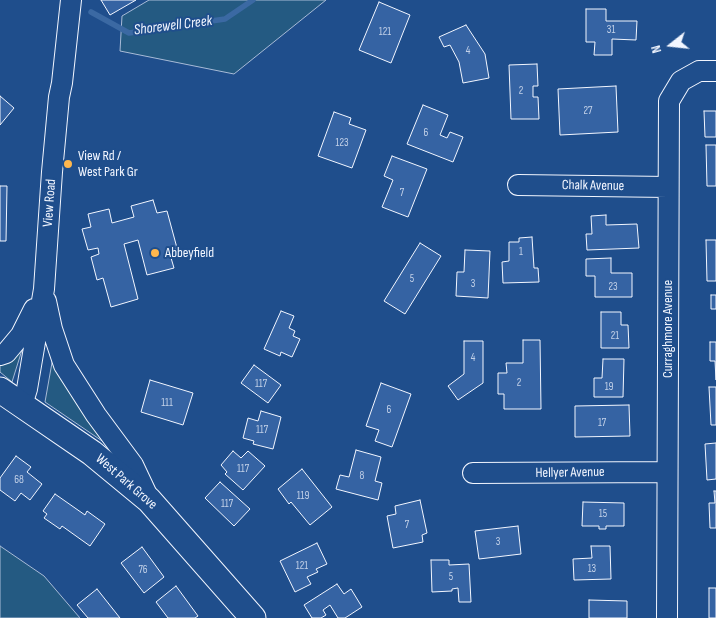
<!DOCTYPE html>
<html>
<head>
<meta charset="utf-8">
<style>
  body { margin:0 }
  #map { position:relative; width:716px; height:618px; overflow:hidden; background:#1f4e8c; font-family:"Sofia Sans Condensed",sans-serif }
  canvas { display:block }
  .north { position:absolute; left:646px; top:20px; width:50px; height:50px; -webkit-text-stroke:4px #1f4e8c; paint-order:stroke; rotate:254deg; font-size:14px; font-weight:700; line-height:20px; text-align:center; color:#f2f6ff }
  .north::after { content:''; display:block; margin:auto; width:18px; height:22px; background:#f2f6ff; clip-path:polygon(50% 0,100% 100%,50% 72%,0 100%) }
</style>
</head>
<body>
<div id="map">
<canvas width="716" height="618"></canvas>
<div class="north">N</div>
</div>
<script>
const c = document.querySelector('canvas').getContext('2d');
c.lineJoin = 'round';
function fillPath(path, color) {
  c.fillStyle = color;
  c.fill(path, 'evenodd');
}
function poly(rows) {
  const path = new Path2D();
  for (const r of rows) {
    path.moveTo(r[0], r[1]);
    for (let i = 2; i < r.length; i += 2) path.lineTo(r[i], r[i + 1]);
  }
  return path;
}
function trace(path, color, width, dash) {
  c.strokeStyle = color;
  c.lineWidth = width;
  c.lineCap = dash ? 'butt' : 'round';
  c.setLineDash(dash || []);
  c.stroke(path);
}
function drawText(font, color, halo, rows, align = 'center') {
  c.font = font + ' "Sofia Sans Condensed",sans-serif';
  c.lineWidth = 4;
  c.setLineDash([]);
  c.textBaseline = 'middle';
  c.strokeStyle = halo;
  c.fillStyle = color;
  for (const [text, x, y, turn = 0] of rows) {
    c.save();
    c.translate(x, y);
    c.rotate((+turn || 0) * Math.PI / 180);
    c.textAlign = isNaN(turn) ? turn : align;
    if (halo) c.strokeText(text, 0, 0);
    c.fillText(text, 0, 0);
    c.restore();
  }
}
const green = poly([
  [149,0,326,0,234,74,120,51,122,16,149,0],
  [22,350,12,382,0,372,0,364,22,350],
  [53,357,111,447,45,402,53,357],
  [0,546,44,576,80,618,0,618,0,546]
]);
fillPath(green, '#245a82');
trace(green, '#a8bbd7', 1);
trace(poly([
  [91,12,129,33,225,19,253,0]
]), '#3b69a3', 5.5);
const building = poly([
  [101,0,136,0,110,15,101,0],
  [379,2,410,15,391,63,359,50,379,2],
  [586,9,606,9,606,21,637,21,636,40,612,39,612,55,594,55,595,42,586,42,586,9],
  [466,25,485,54,489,78,463,83,459,62,450,45,444,47,439,37,466,25],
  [537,64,538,86,533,86,533,97,538,97,539,119,511,119,509,65,537,64],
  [616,86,618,132,560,135,558,89,616,86],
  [0,96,14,108,0,125,0,96],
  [423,105,448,115,440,135,447,138,450,132,463,137,453,162,407,144,423,105],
  [704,111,716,111,716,137,705,137,704,111],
  [334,112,351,118,349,124,366,130,352,168,318,156,334,112],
  [706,145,716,145,716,186,707,186,706,145],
  [392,156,427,169,408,217,382,207,393,180,384,176,392,156],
  [0,186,7,186,6,241,0,241,0,186],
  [153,200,157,213,167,211,177,248,169,251,174,268,147,275,138,240,124,244,138,299,111,307,103,278,97,280,91,257,99,254,98,248,88,250,82,229,91,227,88,214,109,209,112,223,134,217,131,206,153,200],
  [606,215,606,225,637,224,639,248,587,250,586,234,592,234,591,216,606,215],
  [532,237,534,268,538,268,539,282,503,283,502,262,509,261,509,242,519,242,519,238,532,237],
  [706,240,716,240,716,281,707,281,706,240],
  [420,243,441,256,405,314,384,301,420,243],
  [465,250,490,251,488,298,456,296,457,272,464,272,465,250],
  [611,258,611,273,632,273,632,297,595,297,595,276,586,276,586,259,611,258],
  [711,295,716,295,716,309,711,309,711,295],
  [281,311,294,316,289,328,295,331,293,336,300,339,292,357,281,352,280,356,264,349,281,311],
  [601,312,621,312,621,325,628,325,629,348,601,348,601,312],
  [523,340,540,340,541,409,504,409,504,394,498,394,498,373,507,373,506,363,523,363,523,340],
  [464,341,483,341,483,383,458,400,448,386,464,374,464,341],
  [710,342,716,342,716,380,715,361,710,361,710,342],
  [603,359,624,359,623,397,594,397,594,378,602,378,603,359],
  [254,365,281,385,268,403,241,383,254,365],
  [150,380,193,393,183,425,141,412,150,380],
  [381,383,411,394,392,447,375,441,379,430,366,426,381,383],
  [709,387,716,387,716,425,711,425,709,387],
  [629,405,630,436,575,437,575,406,629,405],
  [261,411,281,417,273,449,253,444,254,441,243,438,248,418,258,421,261,411],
  [716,443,716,479,707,480,705,444,716,443],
  [356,450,381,457,375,481,382,483,378,500,336,489,340,475,349,477,356,450],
  [233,451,241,458,248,451,265,466,243,490,225,474,227,472,221,465,233,451],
  [16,456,31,467,27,472,42,484,30,500,21,493,15,501,0,490,0,478,16,456],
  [302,469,332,507,310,525,291,502,289,504,278,489,302,469],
  [220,482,250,509,234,526,205,498,220,482],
  [714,491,716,491,716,528,710,528,709,503,715,503,714,491],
  [55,494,85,515,87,511,105,524,90,546,62,526,60,529,44,518,47,514,43,511,55,494],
  [420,500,427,533,422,535,423,542,393,548,387,516,396,514,395,506,420,500],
  [583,502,624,503,624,526,606,526,606,529,599,529,599,526,582,526,583,502],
  [518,526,521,554,479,559,475,531,518,526],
  [317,543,327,564,316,569,318,572,307,577,311,584,295,592,280,561,317,543],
  [591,546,610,546,611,579,574,580,573,559,592,558,591,546],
  [142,547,164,577,144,593,121,563,142,547],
  [431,560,449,560,449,565,469,564,471,602,459,602,458,588,452,589,452,591,432,592,431,560],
  [337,584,344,594,351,589,362,607,345,618,338,618,330,605,323,610,326,615,321,618,312,618,304,605,337,584],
  [176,586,198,616,195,618,168,618,156,602,176,586],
  [709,588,716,588,716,618,709,618,709,588],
  [97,589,120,618,88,618,77,605,97,589],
  [589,600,627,601,627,618,589,618,589,600]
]);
fillPath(building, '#3563a3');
trace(building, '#f2f6ff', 1);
const minor = poly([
  [518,185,668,187],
  [46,301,52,329,64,365,96,415,133,465,149,499],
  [0,355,6,353,21,335,34,309],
  [22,405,27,389,44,289,52,172,59,97,62,83,71,0],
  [473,473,667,472],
  [667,618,669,101,681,81,699,71,716,71]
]);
const major = poly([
  [0,390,92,453,149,500,253,618]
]);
trace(minor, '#f2f6ff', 22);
trace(major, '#f2f6ff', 27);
trace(minor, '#1f4e8c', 20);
trace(major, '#1f4e8c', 25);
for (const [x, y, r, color] of [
  [68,164,5,"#ffb74d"],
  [155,253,5,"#ffb74d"]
]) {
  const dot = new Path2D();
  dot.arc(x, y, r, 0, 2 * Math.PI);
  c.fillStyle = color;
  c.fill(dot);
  trace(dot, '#1f4e8c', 2);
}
drawText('11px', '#c3d1e8', null, [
  ["31",611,30],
  ["121",385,32],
  ["4",468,51],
  ["2",521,91],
  ["27",588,111],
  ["6",426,133],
  ["123",342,143],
  ["7",402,193],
  ["1",521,252],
  ["5",412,279],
  ["3",473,284],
  ["23",613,287],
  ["21",615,336],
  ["4",473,358],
  ["2",519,383],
  ["117",261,384],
  ["19",609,387],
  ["111",167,403],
  ["6",389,410],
  ["17",602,423],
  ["117",262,430],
  ["117",243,469],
  ["8",362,476],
  ["68",19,480],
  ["119",303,496],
  ["117",227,504],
  ["15",603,514],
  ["7",407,525],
  ["3",498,542],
  ["121",302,566],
  ["13",592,569],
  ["76",143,570],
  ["5",451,577]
]);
drawText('14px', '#f2f6ff', '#1f4e8c', [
  ["View Rd /",78,156],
  ["West Park Gr",78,172],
  ["Abbeyfield",165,253]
], 'left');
drawText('14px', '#f2f6ff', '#1f4e8c', [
  ["Chalk Avenue",593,186,1],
  ["View Road",50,203,-86],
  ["Curraghmore Avenue",668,329,-90],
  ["Hellyer Avenue",570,473,-1],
  ["West Park Grove",126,482,41]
]);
drawText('italic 15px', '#f2f6ff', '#1f4e8c', [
  ["Shorewell Creek",173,26,-7]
]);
</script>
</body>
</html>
